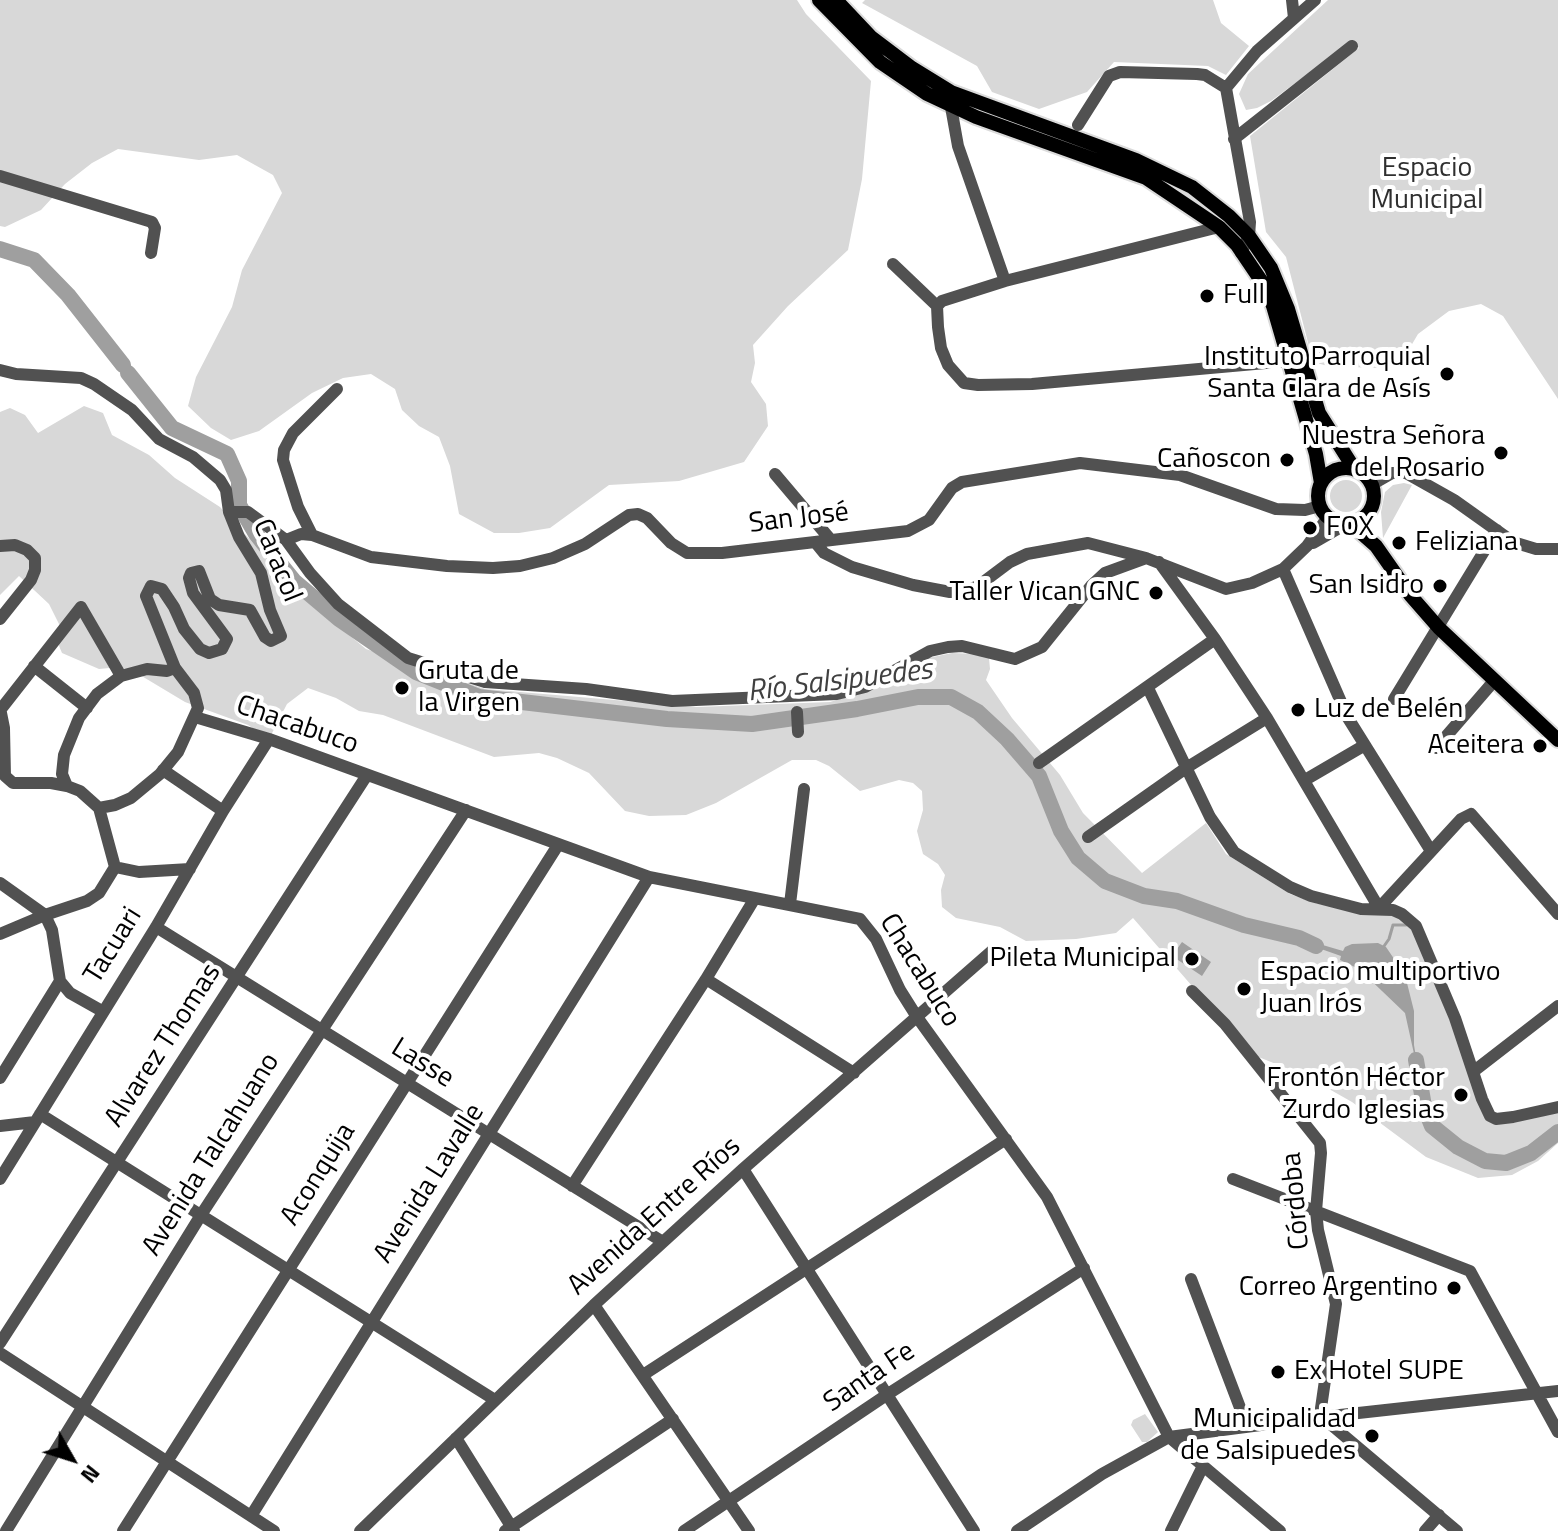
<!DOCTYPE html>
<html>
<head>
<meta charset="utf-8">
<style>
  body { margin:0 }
  #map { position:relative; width:1558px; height:1531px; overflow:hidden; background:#fff; font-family:"Titillium Web",sans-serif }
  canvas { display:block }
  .north { position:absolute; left:32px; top:1419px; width:80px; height:80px; -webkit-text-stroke:6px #fff; paint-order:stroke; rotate:129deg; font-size:22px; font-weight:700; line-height:32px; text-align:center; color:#000 }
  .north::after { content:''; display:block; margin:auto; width:28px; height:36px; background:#000; clip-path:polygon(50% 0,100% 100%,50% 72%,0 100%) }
</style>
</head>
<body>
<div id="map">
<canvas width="1558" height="1531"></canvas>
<div class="north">N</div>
</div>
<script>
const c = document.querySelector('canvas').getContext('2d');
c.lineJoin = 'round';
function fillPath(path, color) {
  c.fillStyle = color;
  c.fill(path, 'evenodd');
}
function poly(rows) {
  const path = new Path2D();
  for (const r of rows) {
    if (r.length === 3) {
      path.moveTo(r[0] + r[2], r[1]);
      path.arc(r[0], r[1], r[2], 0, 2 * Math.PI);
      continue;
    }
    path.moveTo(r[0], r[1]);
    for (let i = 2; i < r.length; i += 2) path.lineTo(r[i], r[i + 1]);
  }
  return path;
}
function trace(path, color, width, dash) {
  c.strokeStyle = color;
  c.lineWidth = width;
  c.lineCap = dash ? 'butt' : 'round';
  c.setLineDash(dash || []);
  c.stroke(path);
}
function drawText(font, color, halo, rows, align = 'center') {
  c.font = font + ' "Titillium Web",sans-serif';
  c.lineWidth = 8;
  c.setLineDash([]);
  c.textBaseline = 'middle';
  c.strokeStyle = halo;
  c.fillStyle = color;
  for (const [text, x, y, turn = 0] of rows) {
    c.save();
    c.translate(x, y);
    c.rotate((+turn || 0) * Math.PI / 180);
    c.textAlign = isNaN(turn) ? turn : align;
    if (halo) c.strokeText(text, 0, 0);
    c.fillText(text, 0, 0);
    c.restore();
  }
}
fillPath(poly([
  [0,0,797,0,806,14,871,81,862,179,848,250,788,306,753,345,755,363,751,382,766,404,768,426,744,462,679,481,609,485,550,528,519,533,494,533,459,514,450,466,439,437,419,426,402,410,395,389,371,374,343,378,312,393,259,431,231,440,211,428,188,406,196,377,232,307,242,270,282,193,273,175,237,155,199,160,118,149,92,163,65,184,41,210,5,227,0,226],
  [865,0,1213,0,1221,23,1249,46,1226,75,1208,66,1114,62,1087,92,1039,109,992,92,977,66,862,3],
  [1328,0,1558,0,1558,399,1503,316,1481,304,1449,311,1418,334,1408,351,1391,363,1376,368,1328,366,1313,362,1286,257,1266,232,1250,136,1359,48,1352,41,1271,101,1257,108,1246,110,1239,94,1248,74],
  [84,406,103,413,112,435,149,455,175,478,220,507,303,597,366,649,485,689,697,707,830,702,876,688,928,658,952,653,977,654,989,658,990,669,986,680,1012,718,1060,775,1083,813,1142,873,1206,823,1226,854,1290,894,1318,904,1380,910,1408,922,1427,956,1486,1119,1558,1111,1558,1143,1538,1161,1512,1175,1478,1178,1426,1157,1352,1102,1306,1076,1251,1054,1133,918,1116,933,1076,939,1026,941,1000,927,956,918,942,907,941,890,945,875,938,864,923,854,917,831,923,810,922,791,913,783,899,780,860,791,829,766,816,760,792,760,716,803,686,815,649,816,625,811,589,773,557,758,539,753,494,757,383,715,359,711,336,698,308,688,287,704,269,739,248,725,185,702,140,675,120,667,99,669,62,653,57,641,62,630,49,604,19,576,0,595,0,412,10,408,25,415,38,433],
  [1346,496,16],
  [1404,483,1412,485,1383,538,1381,512,1385,492,1393,485],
  [1145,1414,1158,1432,1147,1442,1142,1442,1131,1425,1133,1420]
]), '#d8d8d8');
fillPath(poly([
  [1299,938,1343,951,1345,947,1352,944,1378,943,1386,947,1405,975,1414,1011,1414,1045,1420,1081,1405,1013,1359,969,1340,960,1341,956,1304,943],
  [1182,942,1211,962,1202,976,1172,956]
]), '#9f9f9f');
trace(poly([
  [1382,949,1389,939,1393,925,1406,925]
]), '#9f9f9f', 3);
trace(poly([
  [0,249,34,260,68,295,123,365],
  [128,373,172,428,227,454,239,481,239,505,256,534,294,581,339,619,416,672,479,697,667,719,752,724,857,709,918,697,951,697,978,712,1007,739,1039,776,1061,831,1078,858,1105,881,1144,896,1177,901,1244,925,1299,938,1316,946],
  [1416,1060,1424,1106,1432,1126,1458,1147,1485,1161,1506,1163,1531,1153,1558,1132]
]), '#9f9f9f', 16);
const major = poly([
  [819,0,880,62,927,94,976,117,1146,178,1219,227,1237,245,1264,285,1273,306,1316,454,1321,483],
  [836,0,871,37,912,68,951,92,1136,160,1192,187,1229,216,1249,236,1271,268,1288,309,1319,413,1355,470],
  [1346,496,28],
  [1351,524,1376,546,1411,596,1439,628,1558,740]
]);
trace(major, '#dbdbdb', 18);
trace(poly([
  [1292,0,1294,18],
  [951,107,958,146,1005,281],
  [1078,125,1109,76,1120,72,1197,74,1205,75,1226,88],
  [1234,139,1352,46],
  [0,176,152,222,155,228,151,253],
  [1219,227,1005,281,942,301,937,306,938,327,941,348,948,365,964,383,978,385,1032,384,1288,361],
  [1241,253,1249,236,1250,222,1226,88,1257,51,1315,0],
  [893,264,937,306],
  [0,370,16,374,81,378,94,384,132,410,159,439,193,457,220,480,226,490,229,512,239,537,261,573,270,610,281,636,271,641,265,637,250,610,219,605,210,599,199,571,191,573,189,578,193,593,227,639,222,649,209,653,200,649,184,629,174,607,162,589,151,586,146,596,175,668,194,693,198,708,178,752,160,774,131,798,115,805,99,808,80,791,67,786,51,783,13,783,5,776],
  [775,474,830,539],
  [1371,485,1392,473,1406,473,1454,500,1513,542,1536,549,1558,549],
  [229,512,248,512,286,540,310,573,338,604,408,658,485,682,586,689,672,701,837,694,865,687,930,651,948,647,962,646,1015,659,1042,647,1091,586,1105,573,1146,558],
  [312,535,298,507,283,460,284,450,293,433,337,389],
  [286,540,301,534,312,535,371,557,447,566,493,568,520,566,553,558,585,544,629,515,638,514,647,518,671,543,687,553,722,553,908,531,929,520,952,488,962,482,1080,463,1180,475,1276,509,1305,510,1320,506],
  [815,542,824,553,852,567,913,585,950,592,963,592,978,586,1010,562,1027,554,1088,543,1146,558,1226,589,1252,583,1283,569,1307,546,1328,517],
  [1313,543,1346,524],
  [0,546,15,545,27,550,35,558,35,570,31,580,0,619],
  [1159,562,1215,639,1267,718,1379,908,1461,819,1471,814,1558,914],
  [1283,569,1348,718,1431,851],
  [34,666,87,708],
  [1148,688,1210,817,1234,852,1290,887,1311,896,1361,909,1393,910,1402,914,1416,926,1455,1018,1482,1099,1490,1116,1496,1119,1513,1117,1558,1107],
  [1394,699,1497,530],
  [0,708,4,728,5,776],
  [1,709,81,607,121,676],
  [797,712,798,732],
  [195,717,269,739,649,877,860,919,876,939,900,990,917,1017,1047,1197,1169,1437,1280,1531],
  [1436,748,1494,681],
  [1039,763,1215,639],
  [163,770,223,811],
  [1305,780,1365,745],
  [67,786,62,774,64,755,79,718,97,694,121,676,147,669,167,671,175,668],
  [1088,837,1186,768,1267,718],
  [115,867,139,872,190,869],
  [0,883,45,915,52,930,60,981,0,1078],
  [790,904,804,789],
  [156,927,663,1242],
  [0,934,45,915,87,901,99,893,115,867,99,808],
  [706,979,854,1073],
  [60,981,70,993,102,1011],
  [1192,991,1225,1024,1320,1143,1321,1153,1316,1211,1318,1230,1336,1304,1321,1408,1322,1417,1457,1531],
  [1474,1071,1558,1006],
  [40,1114,495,1400],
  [0,1126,35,1122],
  [743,1169,974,1531],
  [0,1179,156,927,223,811,269,739],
  [1233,1179,1470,1271,1558,1432],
  [572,1186,706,979,755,898],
  [1191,1279,1247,1426],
  [594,1305,749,1531],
  [0,1343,367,775],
  [0,1353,274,1531],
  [643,1375,1006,1139],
  [456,1438,514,1531],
  [251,1516,649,877],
  [6,1531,201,1215,466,810],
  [123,1531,558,845],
  [360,1531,594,1305,743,1169,993,950],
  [505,1531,673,1419],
  [684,1531,888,1394,1084,1268],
  [1017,1531,1102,1474,1169,1437,1322,1417,1558,1391],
  [1171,1531,1203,1466],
  [1425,1531,1439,1515]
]), '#515151', 12);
trace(major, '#000', 14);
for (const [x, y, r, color] of [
  [1207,296,8,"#000"],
  [1447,374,8,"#000"],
  [1501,453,8,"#000"],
  [1287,460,8,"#000"],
  [1310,528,8,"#000"],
  [1399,543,8,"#000"],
  [1440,586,8,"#000"],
  [1156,593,8,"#000"],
  [402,688,8,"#000"],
  [1298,710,8,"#000"],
  [1540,746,8,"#000"],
  [1192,959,8,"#000"],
  [1244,989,8,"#000"],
  [1461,1095,8,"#000"],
  [1454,1288,8,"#000"],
  [1278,1372,8,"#000"],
  [1372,1436,8,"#000"]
]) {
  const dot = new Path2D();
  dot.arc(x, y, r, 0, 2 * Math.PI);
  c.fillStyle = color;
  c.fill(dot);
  trace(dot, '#fff', 3);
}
drawText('28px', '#2f2f2f', '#fff', [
  ["Espacio",1427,169],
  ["Municipal",1427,201]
]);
drawText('28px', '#000', '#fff', [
  ["Full",1223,296,"left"],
  ["Instituto Parroquial",1431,358],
  ["Santa Clara de Asís",1431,390],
  ["Nuestra Señora",1485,437],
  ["del Rosario",1485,469],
  ["Cañoscon",1271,460],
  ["FOX",1326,528,"left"],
  ["Feliziana",1415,543,"left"],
  ["San Isidro",1424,586],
  ["Taller Vican GNC",1140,593],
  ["Gruta de",418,672,"left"],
  ["la Virgen",418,704,"left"],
  ["Luz de Belén",1314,710,"left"],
  ["Aceitera",1524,746],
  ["Pileta Municipal",1176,959],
  ["Espacio multiportivo",1260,973,"left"],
  ["Juan Irós",1260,1005,"left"],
  ["Frontón Héctor",1445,1079],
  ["Zurdo Iglesias",1445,1111],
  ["Correo Argentino",1438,1288],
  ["Ex Hotel SUPE",1294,1372,"left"],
  ["Municipalidad",1356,1420],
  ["de Salsipuedes",1356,1452]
], 'right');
drawText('28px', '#000', '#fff', [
  ["San José",799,519,-7],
  ["Caracol",276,561,68],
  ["Chacabuco",297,726,19],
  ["Tacuari",114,946,-58],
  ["Chacabuco",919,971,58],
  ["Alvarez Thomas",164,1046,-57],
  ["Lasse",422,1064,32],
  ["Avenida Talcahuano",212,1155,-58],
  ["Aconquija",319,1175,-58],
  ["Avenida Lavalle",430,1184,-58],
  ["Córdoba",1297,1201,-95],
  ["Avenida Entre Ríos",655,1217,-42],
  ["Santa Fe",870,1378,-34]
]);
drawText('italic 30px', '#404040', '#fff', [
  ["Río Salsipuedes",840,682,-7]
]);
</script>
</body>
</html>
